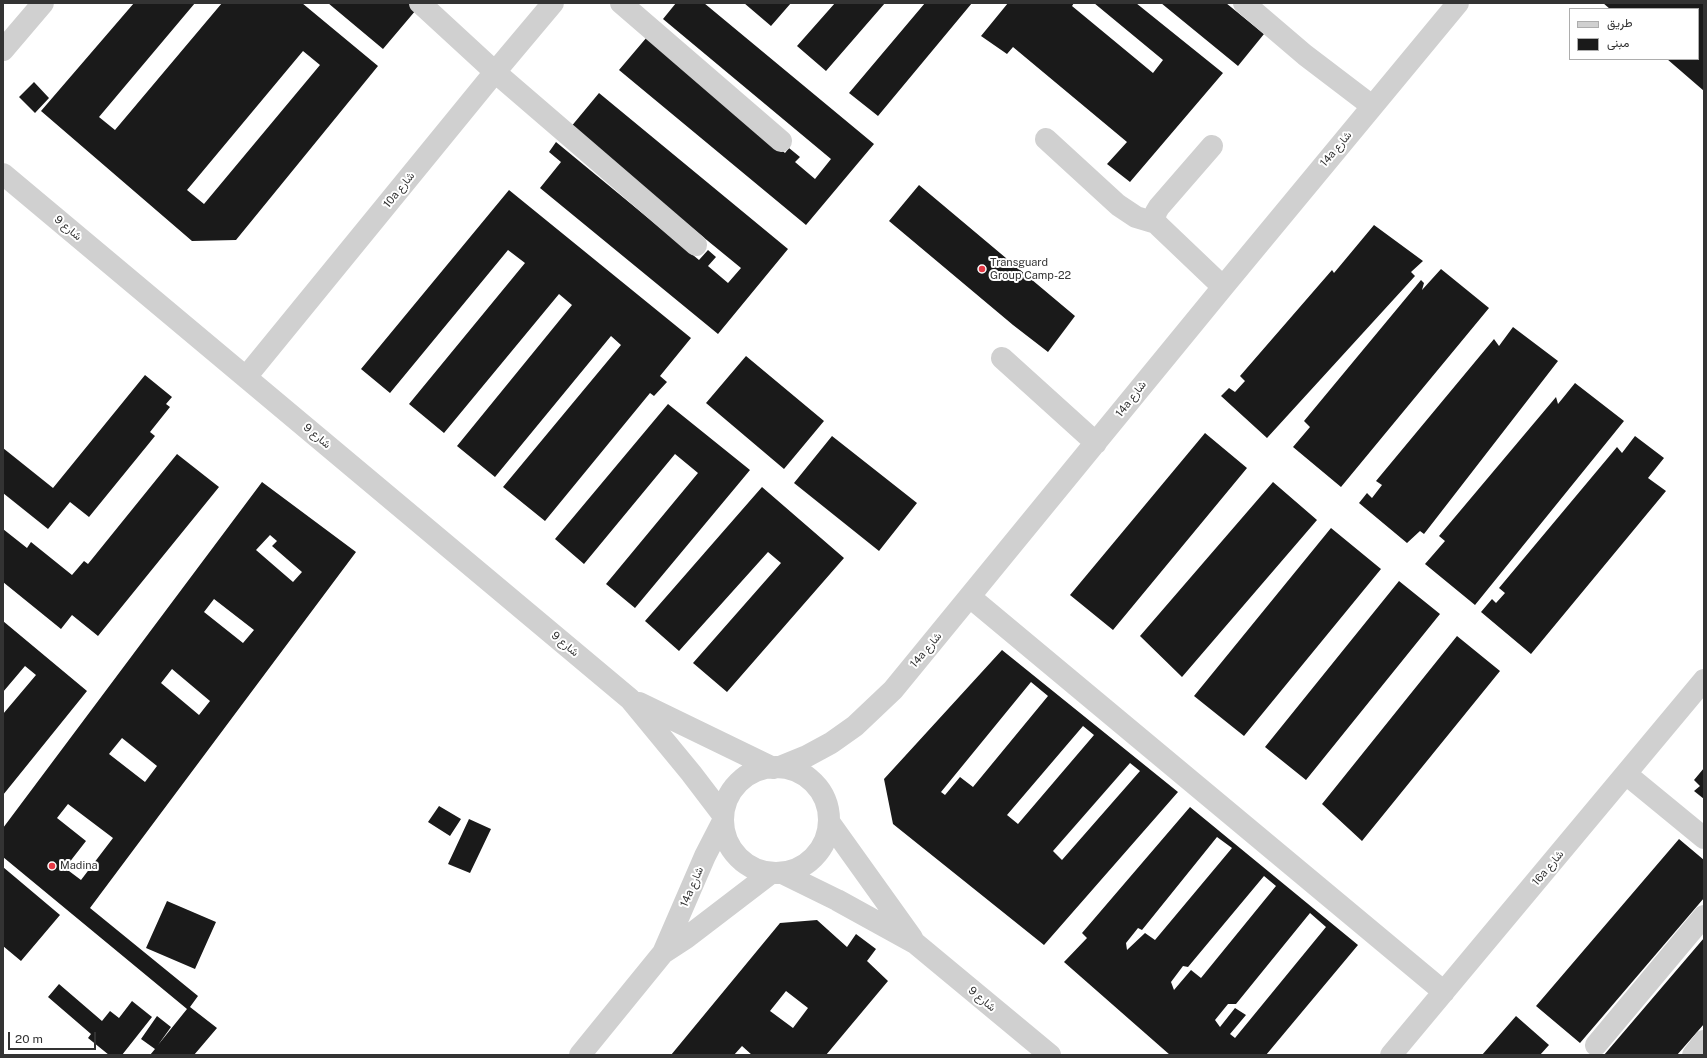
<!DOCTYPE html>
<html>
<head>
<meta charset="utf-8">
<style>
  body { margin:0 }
  #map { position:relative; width:1707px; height:1058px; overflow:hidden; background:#fff; font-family:"Public Sans",Vazirmatn,sans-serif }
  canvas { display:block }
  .frame { position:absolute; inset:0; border:4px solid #333; pointer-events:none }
  .legend { position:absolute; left:1569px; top:8px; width:130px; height:52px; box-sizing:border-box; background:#fff; border:1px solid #adadad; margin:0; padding:5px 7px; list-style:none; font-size:12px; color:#333 }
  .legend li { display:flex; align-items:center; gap:8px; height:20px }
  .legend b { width:20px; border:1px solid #adadad }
  .scale { position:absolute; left:8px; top:1032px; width:88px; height:18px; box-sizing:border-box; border:2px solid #333; border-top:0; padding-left:5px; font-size:12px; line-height:14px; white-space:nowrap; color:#333; -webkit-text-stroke:3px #fff; paint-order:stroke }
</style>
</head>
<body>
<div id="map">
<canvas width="1707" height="1058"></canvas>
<div class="frame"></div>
<ul class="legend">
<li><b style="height:5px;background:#d0d0d0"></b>طريق</li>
<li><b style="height:11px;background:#1a1a1a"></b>مبنى</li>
</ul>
<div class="scale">20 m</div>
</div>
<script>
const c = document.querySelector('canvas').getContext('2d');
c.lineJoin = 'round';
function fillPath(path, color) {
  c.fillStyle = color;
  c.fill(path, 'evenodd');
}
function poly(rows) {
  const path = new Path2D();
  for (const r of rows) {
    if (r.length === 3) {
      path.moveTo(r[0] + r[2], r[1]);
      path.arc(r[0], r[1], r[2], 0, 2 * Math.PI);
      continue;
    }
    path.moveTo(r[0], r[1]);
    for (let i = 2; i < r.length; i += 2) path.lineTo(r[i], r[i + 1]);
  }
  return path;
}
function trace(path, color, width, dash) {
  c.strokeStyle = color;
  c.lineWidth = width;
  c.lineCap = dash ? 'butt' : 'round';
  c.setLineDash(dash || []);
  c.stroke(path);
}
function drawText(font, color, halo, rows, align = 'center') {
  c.font = font + ' "Public Sans",Vazirmatn,sans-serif';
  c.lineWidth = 4;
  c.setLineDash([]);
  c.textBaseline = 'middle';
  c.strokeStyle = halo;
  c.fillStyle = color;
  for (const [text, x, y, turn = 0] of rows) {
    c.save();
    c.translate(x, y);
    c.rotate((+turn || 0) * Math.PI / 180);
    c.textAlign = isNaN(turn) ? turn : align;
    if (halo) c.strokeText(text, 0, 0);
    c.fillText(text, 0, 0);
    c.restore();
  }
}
fillPath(poly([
  [134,3,195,3,99,117,115,130,222,3,302,3,378,66,236,240,192,241,41,111],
  [303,51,320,65,204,204,187,190],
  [328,3,408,3,416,10,383,49],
  [676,3,704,3,874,144,806,225,619,70,647,37,785,153,789,148,800,157,795,162,815,179,831,159,663,19],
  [744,3,791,3,771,26],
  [835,3,885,3,826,71,797,46],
  [925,3,972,3,878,116,849,93],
  [1008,3,1074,3,1072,6,1153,73,1163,60,1094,3,1136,3,1223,73,1130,182,1107,164,1127,142,1013,47,1007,54,981,36],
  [1161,3,1226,3,1264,34,1238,66],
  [1603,3,1704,3,1704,91,1667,59,1698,59,1698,9,1610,9],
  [34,82,49,98,35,113,19,97],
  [599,93,788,249,718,334,540,188,561,162,549,152,556,142,699,260,708,250,716,257,708,266,728,283,741,268,570,128],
  [919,185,1075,316,1048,352,1013,325,889,221],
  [509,190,691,338,660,376,667,382,654,396,650,393,545,521,503,487,621,345,611,336,495,477,457,446,572,305,559,294,444,433,409,404,525,263,508,250,390,393,361,369],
  [1374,225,1423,261,1411,272,1415,276,1267,438,1221,396,1229,388,1235,392,1245,381,1240,376,1332,270,1334,273],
  [1441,269,1489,308,1341,487,1293,447,1310,427,1304,421,1421,280,1424,283,1422,290],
  [1513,327,1558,361,1424,534,1420,531,1407,543,1359,503,1367,493,1372,498,1382,485,1376,481,1494,339,1499,346],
  [746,356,824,421,784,469,706,403],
  [145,375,172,397,166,404,170,407,150,432,155,436,89,517,70,502,48,529,3,493,3,448,53,488],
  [1575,383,1624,421,1475,605,1425,564,1445,541,1439,536,1556,397,1558,404],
  [668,404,750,470,635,608,606,584,698,473,675,454,584,564,555,539],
  [1205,433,1247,468,1113,630,1070,595],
  [832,436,917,503,879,551,794,483],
  [1635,436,1664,458,1648,478,1666,491,1531,654,1481,612,1492,599,1496,603,1505,593,1499,588,1617,447,1622,453],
  [177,454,219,487,98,636,72,615,61,629,3,582,3,529,27,548,31,542,72,575,84,561,88,564],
  [262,482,356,552,90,908,198,996,190,1007,217,1028,194,1055,150,1055,155,1049,141,1039,157,1016,171,1027,158,1045,187,1009,3,857,3,828],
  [270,535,277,541,272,546,302,572,293,582,256,550],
  [214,599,254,630,243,643,204,612],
  [172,669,210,701,199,715,161,683],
  [122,738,157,766,145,782,109,754],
  [68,804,113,838,81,880,65,868,86,841,57,818],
  [1273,482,1317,520,1182,677,1140,636],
  [762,487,844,558,727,692,693,663,781,563,768,552,679,651,645,621],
  [1331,528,1381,569,1244,736,1194,696],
  [1399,581,1440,614,1306,780,1265,747],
  [3,621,87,691,3,795,3,714,36,675,25,666,3,692],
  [1457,636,1500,671,1362,841,1322,804],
  [1002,650,1178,792,1044,945,893,824,884,779],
  [1031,682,1048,696,973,787,960,777,945,795,941,792],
  [1083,726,1094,735,1018,824,1007,815],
  [1130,763,1140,771,1062,860,1053,851],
  [1704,768,1704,799,1694,791,1700,786,1694,780],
  [439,806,461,819,450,836,428,822],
  [1190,807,1358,945,1266,1055,1170,1055,1064,962,1087,938,1082,933],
  [1217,837,1232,848,1155,940,1145,933,1127,950,1126,943,1138,928,1142,930],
  [1264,876,1276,886,1201,978,1191,970,1174,990,1171,982,1183,966,1188,967],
  [1310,913,1326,927,1235,1038,1230,1034,1246,1015,1235,1008,1220,1027,1215,1020,1228,1004,1236,1004],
  [469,819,491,829,470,873,448,864],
  [1679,839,1704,860,1704,898,1580,1043,1536,1006],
  [3,867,60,915,21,961,3,946],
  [167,901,216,922,195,969,146,948],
  [817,920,847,947,856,934,876,949,867,961,888,981,826,1055,752,1055,742,1046,734,1055,671,1055,780,923],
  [786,991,808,1008,793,1028,770,1011],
  [1704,938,1704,1024,1677,1055,1604,1055],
  [59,984,102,1021,110,1011,119,1018,132,1001,152,1017,122,1055,109,1055,88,1038,91,1034,48,997],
  [1516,1016,1549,1045,1540,1055,1482,1055]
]), '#1a1a1a');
trace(poly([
  [420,3,495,72,696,245],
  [621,3,781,141],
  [1244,3,1305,55,1372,106],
  [3,50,43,3],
  [1046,139,1118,205,1136,217,1156,223],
  [1212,146,1159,207,1156,212,1155,218,1156,223,1159,226,1223,287],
  [3,174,630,699,691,773,723,815],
  [1002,358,1096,443],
  [246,377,495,72,553,3],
  [970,597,1444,992],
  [639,703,773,768],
  [780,767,807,756,831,743,855,726,893,690,1223,287,1458,3],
  [776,820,53],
  [1626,774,1704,838],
  [829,822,912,938],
  [782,873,837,900,915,943,1050,1055],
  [663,953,686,938,771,873],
  [1596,1045,1704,916],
  [580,1055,663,953,705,856,723,821],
  [1391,1055,1704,680],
  [1693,1055,1704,1041]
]), '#d0d0d0', 22);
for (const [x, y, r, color] of [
  [982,269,4,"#e63946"],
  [52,866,4,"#e63946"]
]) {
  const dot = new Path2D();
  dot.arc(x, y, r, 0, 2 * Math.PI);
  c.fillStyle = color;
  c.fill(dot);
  trace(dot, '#fff', 1.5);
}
drawText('11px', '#333', '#fff', [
  ["14a شارع",1336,149,-50],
  ["10a شارع",399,190,-51],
  ["شارع 9",68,228,40],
  ["14a شارع",1131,399,-52],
  ["شارع 9",317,436,40],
  ["شارع 9",565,644,40],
  ["14a شارع",926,650,-50],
  ["16a شارع",1548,868,-50],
  ["14a شارع",692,887,-67],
  ["شارع 9",982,999,40]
]);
drawText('11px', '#333', '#fff', [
  ["Transguard",990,263],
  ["Group Camp-22",990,276],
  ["Madina",60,866]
], 'left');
</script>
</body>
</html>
